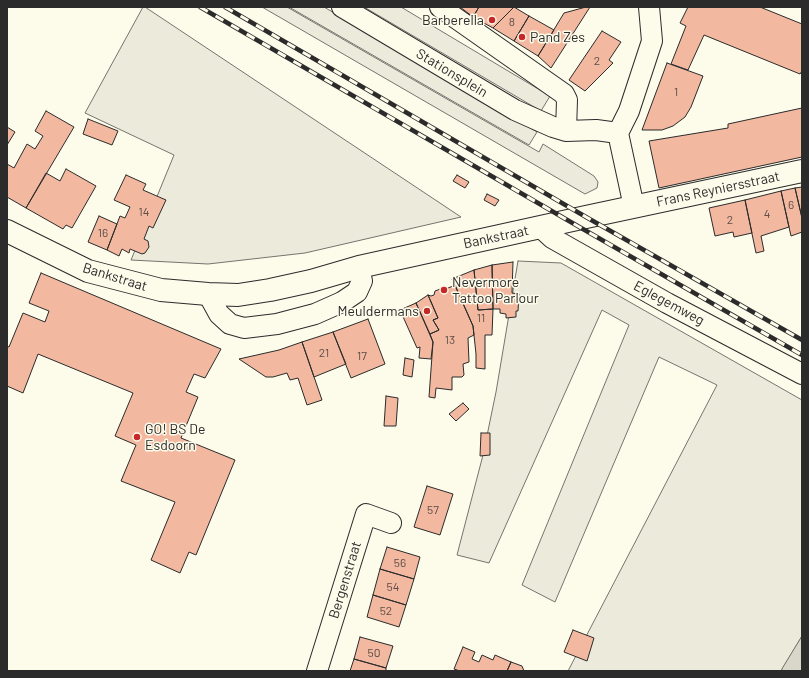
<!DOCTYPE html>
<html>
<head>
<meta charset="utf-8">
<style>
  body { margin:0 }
  #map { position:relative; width:809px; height:678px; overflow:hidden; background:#fdfbea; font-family:Barlow,sans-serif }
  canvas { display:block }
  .frame { position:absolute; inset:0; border:8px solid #2b2b2b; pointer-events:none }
</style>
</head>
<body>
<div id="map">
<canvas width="809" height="678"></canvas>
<div class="frame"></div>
</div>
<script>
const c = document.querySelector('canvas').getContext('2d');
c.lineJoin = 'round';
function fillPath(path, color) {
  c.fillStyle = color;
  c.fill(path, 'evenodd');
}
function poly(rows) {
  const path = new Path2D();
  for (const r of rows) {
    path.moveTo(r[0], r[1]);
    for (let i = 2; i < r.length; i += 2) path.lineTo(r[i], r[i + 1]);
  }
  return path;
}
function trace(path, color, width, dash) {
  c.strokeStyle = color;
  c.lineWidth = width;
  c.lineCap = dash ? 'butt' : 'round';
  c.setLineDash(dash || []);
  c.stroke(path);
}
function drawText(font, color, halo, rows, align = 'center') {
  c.font = font + ' Barlow,sans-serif';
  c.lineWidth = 3;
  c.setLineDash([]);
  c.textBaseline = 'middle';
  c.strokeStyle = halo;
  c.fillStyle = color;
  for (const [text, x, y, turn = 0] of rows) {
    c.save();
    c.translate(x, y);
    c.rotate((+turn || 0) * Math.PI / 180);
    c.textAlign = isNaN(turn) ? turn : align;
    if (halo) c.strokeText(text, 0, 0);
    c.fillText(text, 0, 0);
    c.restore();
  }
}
const green = poly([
  [143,7,145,7,461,217,305,253,208,264,131,260,174,155,85,113,143,7],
  [262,7,287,7,539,152,543,144,594,176,598,182,597,188,585,194,262,7],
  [518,261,561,263,802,400,802,636,781,671,568,671,717,385,659,357,555,602,522,585,629,325,602,310,489,563,457,555,483,455,496,392,518,261]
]);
fillPath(green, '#ecebdb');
trace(green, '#74746e', 1);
const parking = poly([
  [289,7,324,7,537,132,529,145,289,7],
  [364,7,401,7,550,96,541,111,364,7]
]);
fillPath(parking, '#eceadb');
trace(parking, '#74746e', 1);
const water = poly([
  [802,636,802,671,781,671,783,667,802,636]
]);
fillPath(water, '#d8d7c9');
trace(water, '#74746e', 1);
const building = poly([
  [460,7,479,7,473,17,460,7],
  [479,7,514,7,493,28,473,17,479,7],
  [514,7,529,16,514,41,493,28,514,7],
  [586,7,590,7,551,68,538,56,564,13,586,7],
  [688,7,760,7,802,24,802,71,800,74,704,35,688,70,671,64,686,26,680,23,688,7],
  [529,16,554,30,538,56,514,41,529,16],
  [602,31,621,42,609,60,613,63,585,91,569,80,602,31],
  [667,63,703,76,691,107,685,117,673,126,662,130,642,130,667,63],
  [802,108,802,157,659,188,649,141,728,128,728,124,802,108],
  [46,111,74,127,26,208,7,197,7,164,14,168,27,144,35,149,43,136,35,131,46,111],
  [88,119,118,131,112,145,83,134,88,119],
  [7,127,15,132,7,145,7,127],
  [66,169,96,186,72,228,66,225,63,229,26,208,46,173,60,181,66,169],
  [126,175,146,184,143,190,166,200,153,228,149,226,144,239,148,241,149,247,145,253,142,254,130,249,129,253,122,249,119,256,107,250,120,216,125,218,130,207,114,200,126,175],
  [457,175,469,182,465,188,453,181,457,175],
  [802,187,802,218,795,188,802,187],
  [795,188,802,218,802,232,791,236,781,191,795,188],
  [781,191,789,227,761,236,764,251,756,253,745,200,781,191],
  [487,194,499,200,495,206,484,200,487,194],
  [745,200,752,233,734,237,733,232,715,236,709,208,745,200],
  [99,216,117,224,107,250,88,242,99,216],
  [513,262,512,293,519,294,518,311,516,311,516,317,506,318,506,314,500,313,500,309,493,309,492,265,513,262],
  [492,265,493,309,478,310,474,270,492,265],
  [474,270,478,310,493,309,492,335,485,335,485,369,476,368,476,354,473,326,452,279,474,270],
  [41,273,221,349,205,378,194,374,186,392,198,397,181,438,235,460,196,555,189,552,180,573,151,560,175,502,121,481,136,445,115,436,133,393,38,354,23,393,7,386,7,346,9,347,23,313,45,322,49,311,29,303,41,273],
  [455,285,473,326,474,335,468,338,469,362,463,364,464,375,462,377,452,377,452,390,436,388,435,398,429,397,433,342,430,334,439,330,433,320,438,318,428,295,431,296,434,295,435,291,443,288,446,289,455,285],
  [428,295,438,318,433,320,439,330,430,334,416,303,428,295],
  [416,303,433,342,431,359,419,358,420,347,417,348,400,310,416,303],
  [368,319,385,364,351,378,333,332,368,319],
  [333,332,346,364,314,377,302,342,333,332],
  [302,342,322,400,307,405,298,378,290,380,287,373,273,377,266,377,239,359,279,350,302,342],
  [405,358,414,360,412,377,403,375,405,358],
  [386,396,398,398,396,426,384,426,386,396],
  [463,403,469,409,456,421,449,414,463,403],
  [481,433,490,433,490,455,480,456,481,433],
  [427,486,453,494,440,535,414,527,427,486],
  [387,547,420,557,414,579,380,569,387,547],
  [380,569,414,579,406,605,373,595,380,569],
  [373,595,406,605,399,627,367,617,373,595],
  [573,630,594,638,587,661,564,652,573,630],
  [360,637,393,646,386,668,354,659,360,637],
  [463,647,475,652,472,659,479,662,482,655,493,660,495,655,511,662,507,671,460,671,454,669,463,647],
  [354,659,386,668,386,671,350,671,354,659],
  [511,662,522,666,524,671,507,671,511,662]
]);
fillPath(building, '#f2b8a0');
trace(building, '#2b2b2b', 1);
const minor = poly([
  [342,7,515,110,553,127,566,131,596,130,618,133],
  [440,7,564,94,567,100,566,131],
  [618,133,629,111,652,41,649,7],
  [618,133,634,207],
  [540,227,552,238,667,303,802,374],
  [208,294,219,314,230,324,244,328,277,324,315,314,342,302,357,292,362,281,359,267],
  [317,671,366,514,391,523]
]);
const tertiary = poly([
  [7,231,88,271,161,290,208,294,238,295,270,290,311,281,359,267,586,217,802,171]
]);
trace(minor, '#2b2b2b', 22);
trace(tertiary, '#2b2b2b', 24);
trace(minor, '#fdfbea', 20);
trace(tertiary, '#fdfbea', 22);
const rail = poly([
  [200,7,569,221,802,355],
  [225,7,586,217,802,340]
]);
trace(rail, '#2b2b2b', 4.5);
trace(rail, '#fdfbea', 3, [9]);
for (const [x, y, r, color] of [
  [492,20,4,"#c62828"],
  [522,37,4,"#c62828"],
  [444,290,4,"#c62828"],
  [427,311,4,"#c62828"],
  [137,437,4,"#c62828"]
]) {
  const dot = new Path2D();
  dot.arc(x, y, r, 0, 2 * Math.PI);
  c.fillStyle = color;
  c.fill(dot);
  trace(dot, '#fdfbea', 1.5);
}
drawText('12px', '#5d4e48', null, [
  ["8",512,22],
  ["2",597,61],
  ["1",676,92],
  ["6",791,205],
  ["14",144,212],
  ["4",767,214],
  ["2",730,220],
  ["16",103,233],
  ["11",481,318],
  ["13",450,340],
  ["21",324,353],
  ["17",362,356],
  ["57",433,510],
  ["56",400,563],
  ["54",393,587],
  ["52",386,611],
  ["50",374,653]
]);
drawText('14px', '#2b2b2b', '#fdfbea', [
  ["Barberella",484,20,"right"],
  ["Pand Zes",530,37],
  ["Nevermore",452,282],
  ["Tattoo Parlour",452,298],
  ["Meuldermans",419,311,"right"],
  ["GO! BS De",145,429],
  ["Esdoorn",145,445]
], 'left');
drawText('14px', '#2b2b2b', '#fdfbea', [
  ["Stationsplein",452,73,31],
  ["Frans Reyniersstraat",718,189,-12],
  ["Bankstraat",496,237,-12],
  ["Bankstraat",115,277,17],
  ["Eglegemweg",669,303,28],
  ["Bergenstraat",345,580,-73]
]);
</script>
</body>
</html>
